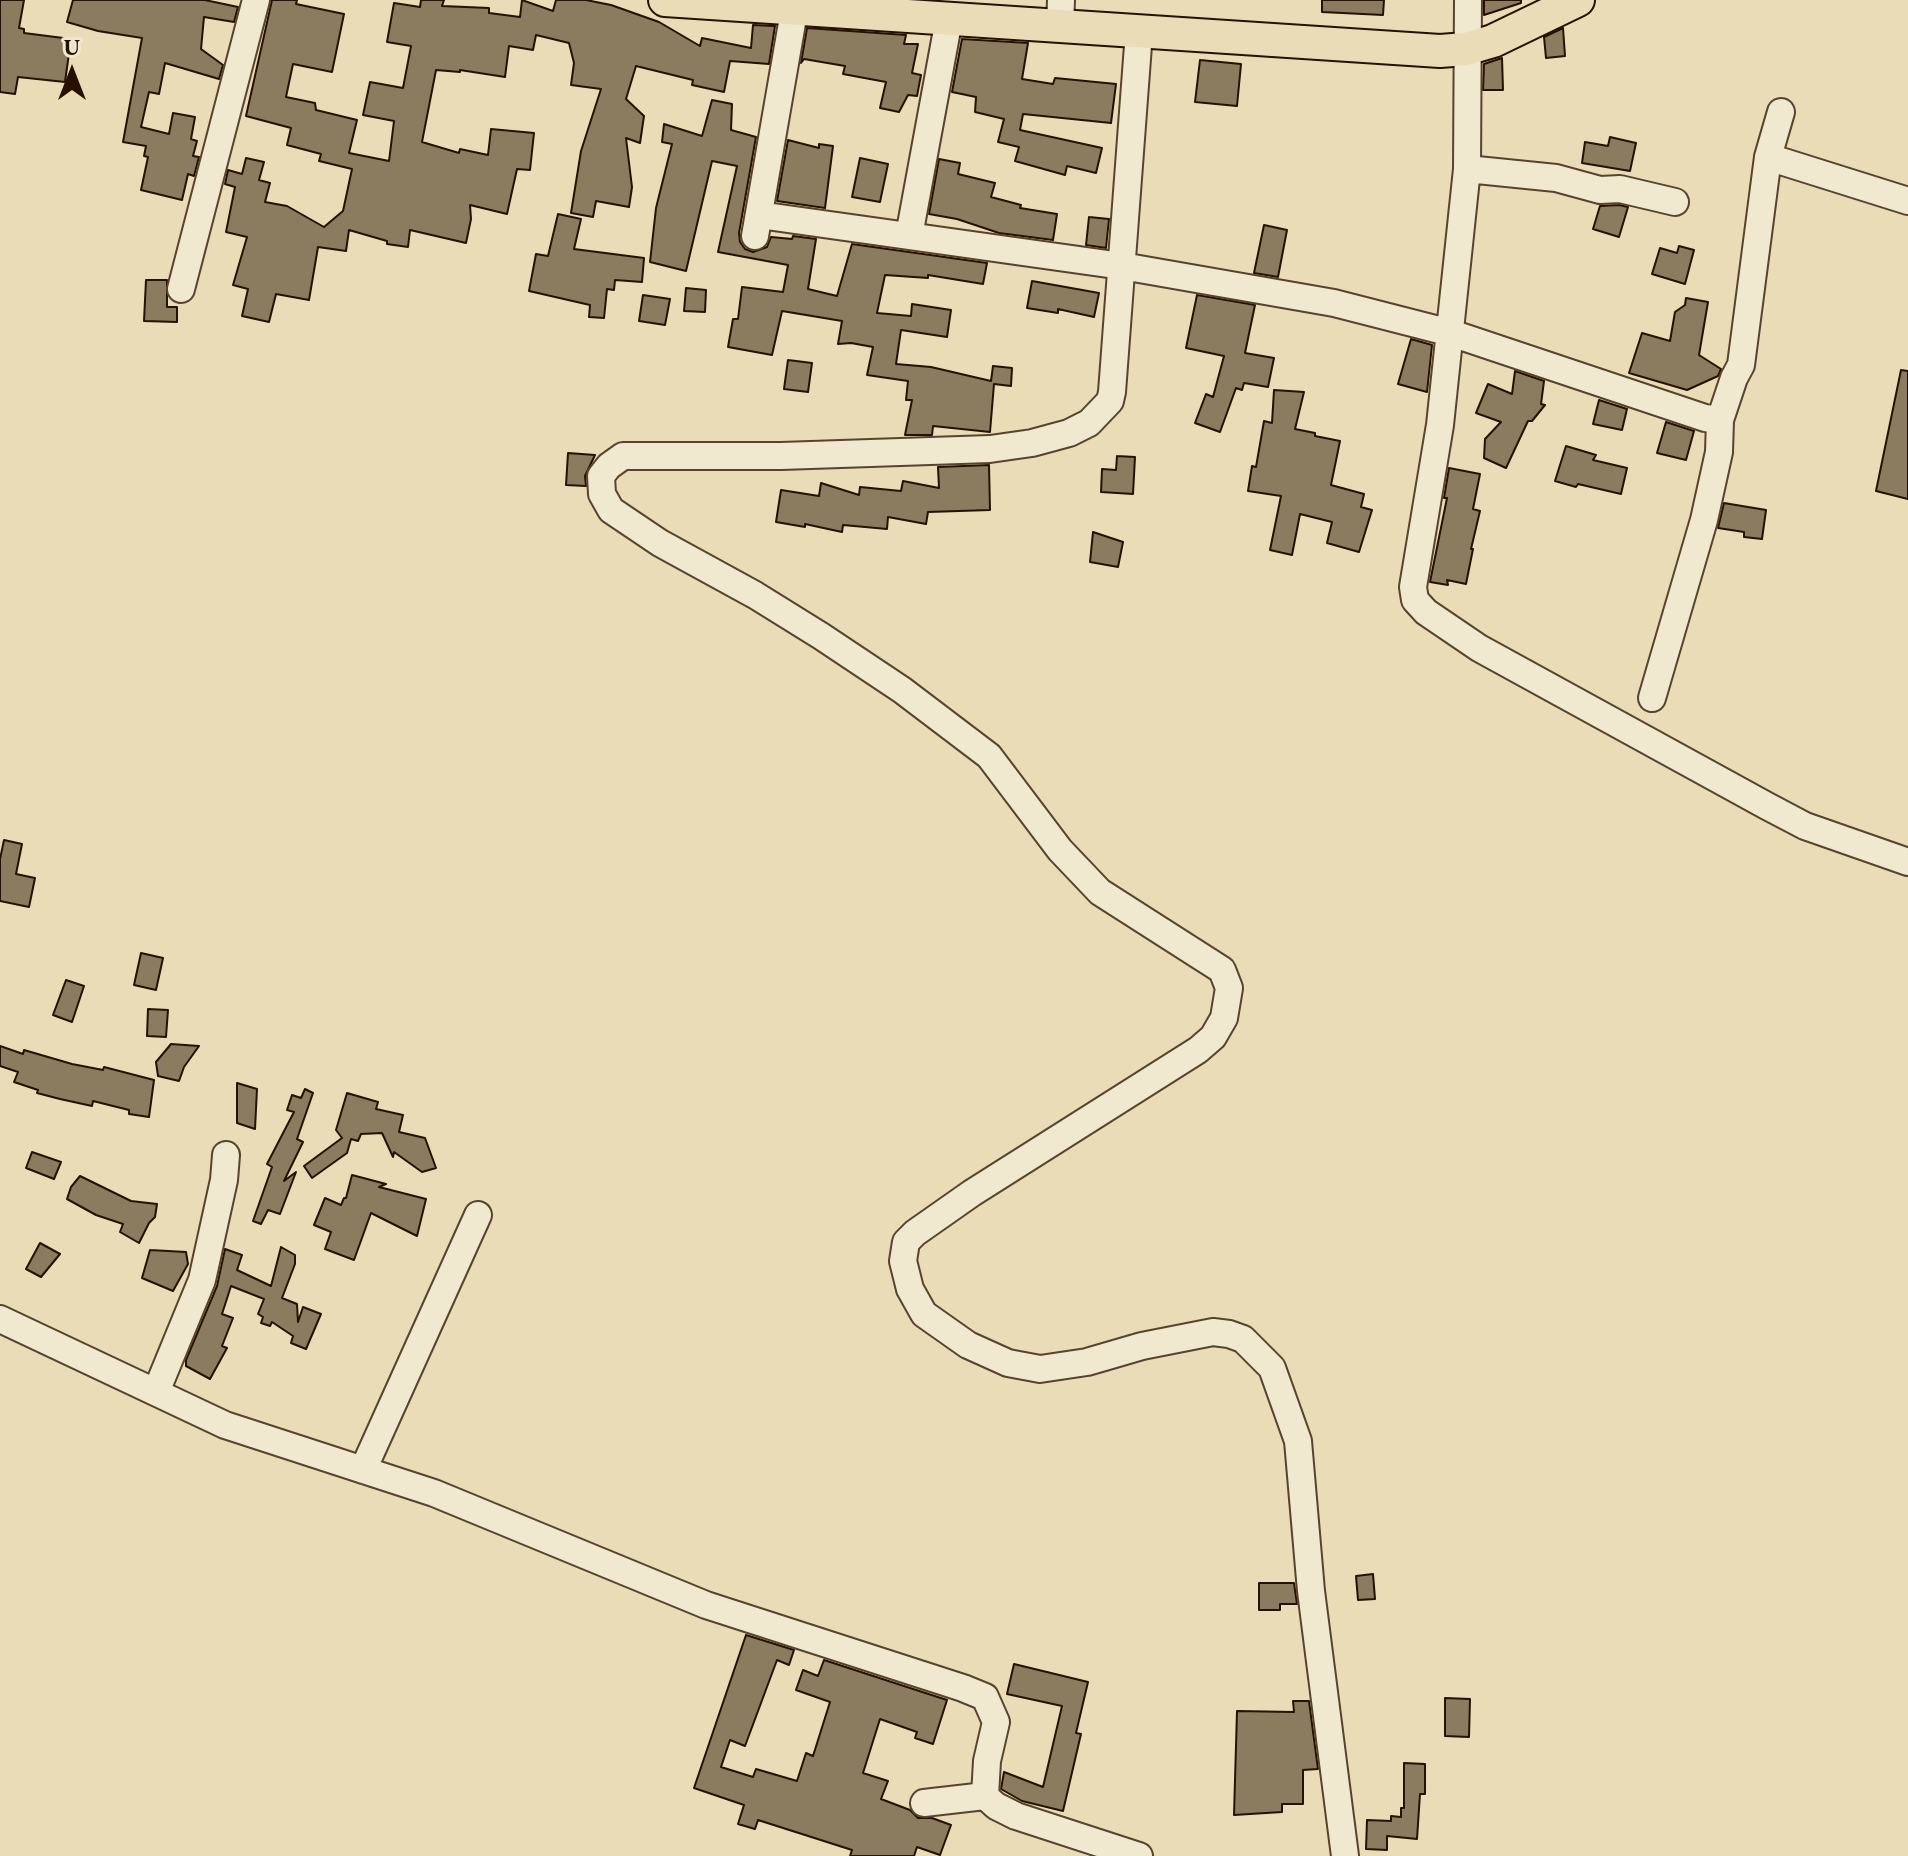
<!DOCTYPE html>
<html>
<head>
<meta charset="utf-8">
<style>
  body { margin:0 }
  #map { position:relative; width:1908px; height:1856px; overflow:hidden; background:#e9dcb6; font-family:"EB Garamond",serif }
  canvas { display:block }
  .north { position:absolute; left:32px; top:32px; width:80px; height:80px; -webkit-text-stroke:6px #f1e8d0; paint-order:stroke; rotate:0deg; font-size:22px; font-weight:700; line-height:32px; text-align:center; color:#261100 }
  .north::after { content:''; display:block; margin:auto; width:28px; height:36px; background:#261100; clip-path:polygon(50% 0,100% 100%,50% 72%,0 100%) }
</style>
</head>
<body>
<div id="map">
<canvas width="1908" height="1856"></canvas>
<div class="north">U</div>
</div>
<script>
const c = document.querySelector('canvas').getContext('2d');
c.lineJoin = 'round';
function fillPath(path, color) {
  c.fillStyle = color;
  c.fill(path, 'evenodd');
}
function poly(rows) {
  const path = new Path2D();
  for (const r of rows) {
    path.moveTo(r[0], r[1]);
    for (let i = 2; i < r.length; i += 2) path.lineTo(r[i], r[i + 1]);
  }
  return path;
}
function trace(path, color, width, dash) {
  c.strokeStyle = color;
  c.lineWidth = width;
  c.lineCap = dash ? 'butt' : 'round';
  c.setLineDash(dash || []);
  c.stroke(path);
}
const building = poly([
  [0,0,24,0,19,28,24,29,24,33,71,39,65,82,18,77,15,94,0,92,0,0],
  [73,0,205,0,238,7,234,22,204,17,201,49,223,65,219,79,165,63,159,94,149,92,141,127,169,134,173,113,195,117,191,139,197,141,193,156,199,157,194,176,188,174,182,200,141,190,148,157,144,156,146,146,123,142,142,38,98,31,67,22,73,0],
  [272,0,297,0,296,4,344,14,332,72,293,64,286,97,315,103,316,110,357,120,349,153,389,161,394,121,363,115,370,82,403,88,411,46,387,42,394,3,420,7,421,0,444,0,442,6,489,8,489,13,520,17,522,0,553,11,556,0,586,0,611,5,659,22,700,46,702,38,751,48,753,25,775,26,769,64,730,61,724,92,692,85,693,80,636,66,626,99,644,116,640,143,626,138,632,187,629,207,596,201,593,217,571,213,581,151,601,89,571,85,574,63,569,43,536,35,533,50,509,46,505,77,460,70,460,72,436,70,422,142,459,153,460,149,488,155,491,129,534,133,530,170,517,169,507,214,470,205,471,219,466,243,410,230,408,247,387,244,387,241,349,230,346,251,318,247,309,300,276,294,269,322,242,316,248,289,233,285,247,237,226,232,235,187,225,184,228,170,242,174,246,158,264,162,259,180,270,183,265,202,287,206,324,227,343,211,352,169,319,161,321,154,287,145,291,128,246,116,272,0],
  [1322,0,1384,0,1383,15,1322,12,1322,0],
  [1484,0,1521,0,1521,3,1484,15,1484,0],
  [807,28,906,35,904,44,918,44,912,73,921,75,917,96,908,95,899,112,880,108,886,82,843,74,845,66,804,59,801,63,807,28],
  [1563,28,1565,56,1546,58,1544,37,1563,28],
  [962,39,1028,43,1022,79,1053,84,1055,78,1116,84,1111,123,1023,114,1020,130,1102,148,1096,173,1067,166,1065,175,1015,161,1019,147,998,142,1004,119,975,112,976,97,952,92,962,39],
  [1502,58,1503,90,1483,90,1484,64,1502,58],
  [1200,60,1241,64,1237,106,1195,102,1200,60],
  [712,100,732,104,731,130,756,137,739,233,740,242,745,249,753,252,767,247,771,237,792,239,793,236,816,239,808,289,837,296,852,244,987,263,983,284,928,275,928,278,885,275,877,313,911,316,912,304,951,310,947,337,901,330,896,364,931,367,991,381,993,366,1012,368,1011,386,994,384,990,432,933,426,932,435,905,435,912,400,906,400,908,381,867,375,873,347,851,343,838,344,842,321,782,311,772,355,728,347,733,319,738,319,742,287,783,292,788,265,718,252,737,166,712,161,686,271,650,262,656,208,672,144,662,142,664,124,702,136,712,100],
  [1610,137,1636,143,1630,171,1582,163,1585,142,1608,146,1610,137],
  [788,140,819,148,819,144,833,146,825,208,777,201,788,140],
  [860,158,888,164,880,202,852,197,860,158],
  [939,159,960,163,958,174,995,183,991,197,1021,205,1020,208,1057,214,1053,240,999,233,957,219,929,214,939,159],
  [1619,205,1628,207,1619,237,1593,229,1600,206,1619,205],
  [558,214,581,219,574,249,644,258,642,282,615,280,614,290,607,289,604,318,589,317,590,305,529,291,536,254,548,256,558,214],
  [1089,217,1109,219,1106,248,1086,245,1089,217],
  [1264,225,1287,230,1278,277,1254,273,1264,225],
  [1679,246,1694,250,1685,284,1652,274,1660,248,1677,253,1679,246],
  [146,280,167,280,167,307,177,307,177,322,144,321,146,280],
  [1032,281,1099,293,1094,317,1058,309,1058,313,1027,308,1032,281],
  [686,288,706,290,705,312,684,311,686,288],
  [643,295,670,299,665,325,639,321,643,295],
  [1197,295,1255,305,1245,353,1274,358,1268,387,1244,383,1242,390,1236,388,1220,432,1195,423,1206,394,1213,397,1224,356,1186,348,1197,295],
  [1686,298,1708,302,1699,355,1721,369,1718,376,1687,390,1629,373,1642,333,1670,341,1675,312,1685,305,1686,298],
  [1411,339,1432,345,1427,392,1398,384,1411,339],
  [788,360,812,363,808,392,784,389,788,360],
  [1901,370,1908,371,1908,499,1876,491,1901,370],
  [1515,371,1544,381,1541,404,1545,405,1532,421,1528,421,1506,468,1484,458,1485,439,1501,422,1476,413,1488,384,1512,394,1515,371],
  [1274,390,1304,392,1295,429,1315,433,1315,436,1340,441,1331,485,1364,494,1361,507,1372,510,1359,552,1327,543,1332,522,1300,514,1292,555,1270,550,1281,496,1248,491,1252,466,1256,467,1264,421,1272,423,1274,390],
  [1599,400,1627,409,1622,430,1593,424,1599,400],
  [1666,422,1694,431,1686,460,1657,453,1666,422],
  [1566,446,1596,455,1593,460,1627,468,1621,494,1578,484,1576,487,1555,481,1566,446],
  [568,453,595,455,585,476,586,486,566,485,568,453],
  [1117,456,1135,457,1133,494,1101,492,1102,469,1116,470,1117,456],
  [989,465,990,510,928,512,926,524,888,517,887,529,843,525,842,532,805,524,805,527,776,522,781,490,819,496,821,483,859,495,860,487,901,491,903,481,939,488,938,467,989,465],
  [1449,468,1480,474,1473,509,1480,511,1471,549,1473,549,1466,584,1447,580,1448,585,1430,582,1447,498,1444,498,1449,468],
  [1724,503,1766,510,1762,539,1744,537,1744,532,1718,528,1724,503],
  [1093,532,1123,542,1118,567,1090,562,1093,532],
  [4,840,22,844,16,874,35,878,29,907,0,901,0,859,4,840],
  [141,953,163,958,156,990,134,985,141,953],
  [66,980,84,986,72,1022,53,1015,66,980],
  [148,1009,168,1010,166,1037,147,1036,148,1009],
  [171,1044,199,1046,184,1067,179,1081,158,1076,156,1062,171,1044],
  [0,1046,23,1054,24,1050,72,1064,103,1070,104,1067,154,1080,149,1117,129,1114,129,1110,93,1101,92,1106,60,1099,37,1093,38,1090,14,1082,18,1072,0,1066,0,1046],
  [237,1083,257,1089,255,1129,237,1123,237,1083],
  [305,1089,313,1093,297,1139,303,1142,284,1181,296,1172,280,1214,268,1210,261,1224,253,1221,272,1167,267,1164,294,1112,287,1110,292,1095,301,1098,305,1089],
  [347,1093,378,1102,376,1109,403,1115,399,1132,425,1138,436,1168,422,1172,394,1152,393,1157,382,1133,361,1134,358,1141,351,1139,347,1153,312,1178,304,1166,342,1138,336,1130,347,1093],
  [32,1152,61,1162,54,1179,26,1168,32,1152],
  [352,1175,386,1184,379,1187,426,1199,417,1236,371,1213,354,1260,325,1249,331,1232,314,1225,325,1198,341,1205,344,1198,346,1198,352,1175],
  [80,1176,131,1201,157,1204,155,1217,149,1223,139,1243,120,1232,123,1224,96,1215,67,1199,71,1187,80,1176],
  [40,1243,60,1254,41,1277,26,1269,40,1243],
  [281,1247,295,1255,295,1264,282,1298,297,1304,298,1322,303,1307,321,1314,306,1349,291,1343,293,1336,272,1322,270,1326,261,1323,263,1317,258,1314,264,1299,231,1286,222,1314,233,1318,222,1346,227,1348,210,1379,186,1366,186,1360,217,1286,225,1249,242,1255,237,1270,271,1286,281,1247],
  [150,1250,186,1252,188,1264,173,1291,142,1278,150,1250],
  [1373,1574,1375,1599,1358,1600,1356,1576,1373,1574],
  [1259,1583,1294,1583,1297,1604,1280,1604,1280,1610,1259,1610,1259,1583],
  [746,1635,794,1650,789,1665,777,1660,745,1746,730,1740,721,1767,753,1777,756,1769,797,1781,806,1753,813,1756,830,1702,796,1690,803,1670,818,1676,824,1660,947,1700,933,1744,915,1738,917,1732,880,1719,863,1773,888,1781,881,1799,910,1810,918,1818,932,1818,951,1825,940,1855,917,1847,914,1856,850,1856,852,1850,758,1820,755,1829,738,1824,744,1805,694,1788,746,1635],
  [1014,1664,1088,1682,1076,1733,1081,1734,1063,1811,1022,1801,1001,1789,1004,1772,1043,1787,1062,1706,1007,1694,1014,1664],
  [1445,1698,1470,1699,1469,1737,1445,1736,1445,1698],
  [1293,1701,1309,1701,1318,1769,1303,1770,1303,1804,1282,1804,1282,1812,1234,1815,1237,1711,1294,1712,1293,1701],
  [1404,1763,1425,1764,1425,1794,1420,1794,1417,1839,1387,1836,1387,1850,1366,1849,1367,1820,1391,1821,1391,1816,1401,1817,1401,1808,1404,1808,1404,1763]
]);
fillPath(building, '#8b7b5f');
trace(building, '#261100', 2);
const minor = poly([
  [1468,0,1467,169,1440,425,1413,587,1415,600,1426,612,1479,648,1767,806,1805,826,1908,862],
  [1060,26,1061,0],
  [1139,32,1112,392,1110,401,1089,423,1069,433,1032,443,990,449,781,456,623,456,609,466,601,476,602,494,611,510,660,543,755,595,821,636,902,690,989,756,1060,850,1100,892,1222,970,1229,988,1224,1018,1213,1037,1198,1050,972,1193,915,1233,906,1242,903,1261,910,1289,924,1314,968,1345,1008,1363,1040,1369,1087,1362,1142,1346,1213,1332,1229,1334,1243,1339,1272,1368,1298,1441,1311,1591,1345,1856],
  [1768,157,1908,201],
  [1467,169,1556,178,1600,190,1620,189,1675,202],
  [759,215,1122,266,1334,303,1451,333,1705,418,1720,420,1734,378,1741,365,1768,157,1781,112],
  [755,236,796,0],
  [909,236,949,19],
  [181,289,256,0],
  [1652,698,1704,520,1719,452,1720,420],
  [0,1319,225,1425,434,1493,706,1605,963,1688,985,1697,996,1722,987,1761,985,1796,996,1806,1016,1816,1139,1856],
  [156,1392,202,1280,224,1180,226,1155],
  [363,1470,478,1215],
  [924,1803,985,1796]
]);
const major = poly([
  [665,0,1440,51,1466,49,1493,41,1578,0]
]);
trace(minor, '#57442e', 30);
trace(major, '#261100', 36);
trace(minor, '#f1e8d0', 26);
trace(major, '#e9dcb6', 32);
</script>
</body>
</html>
